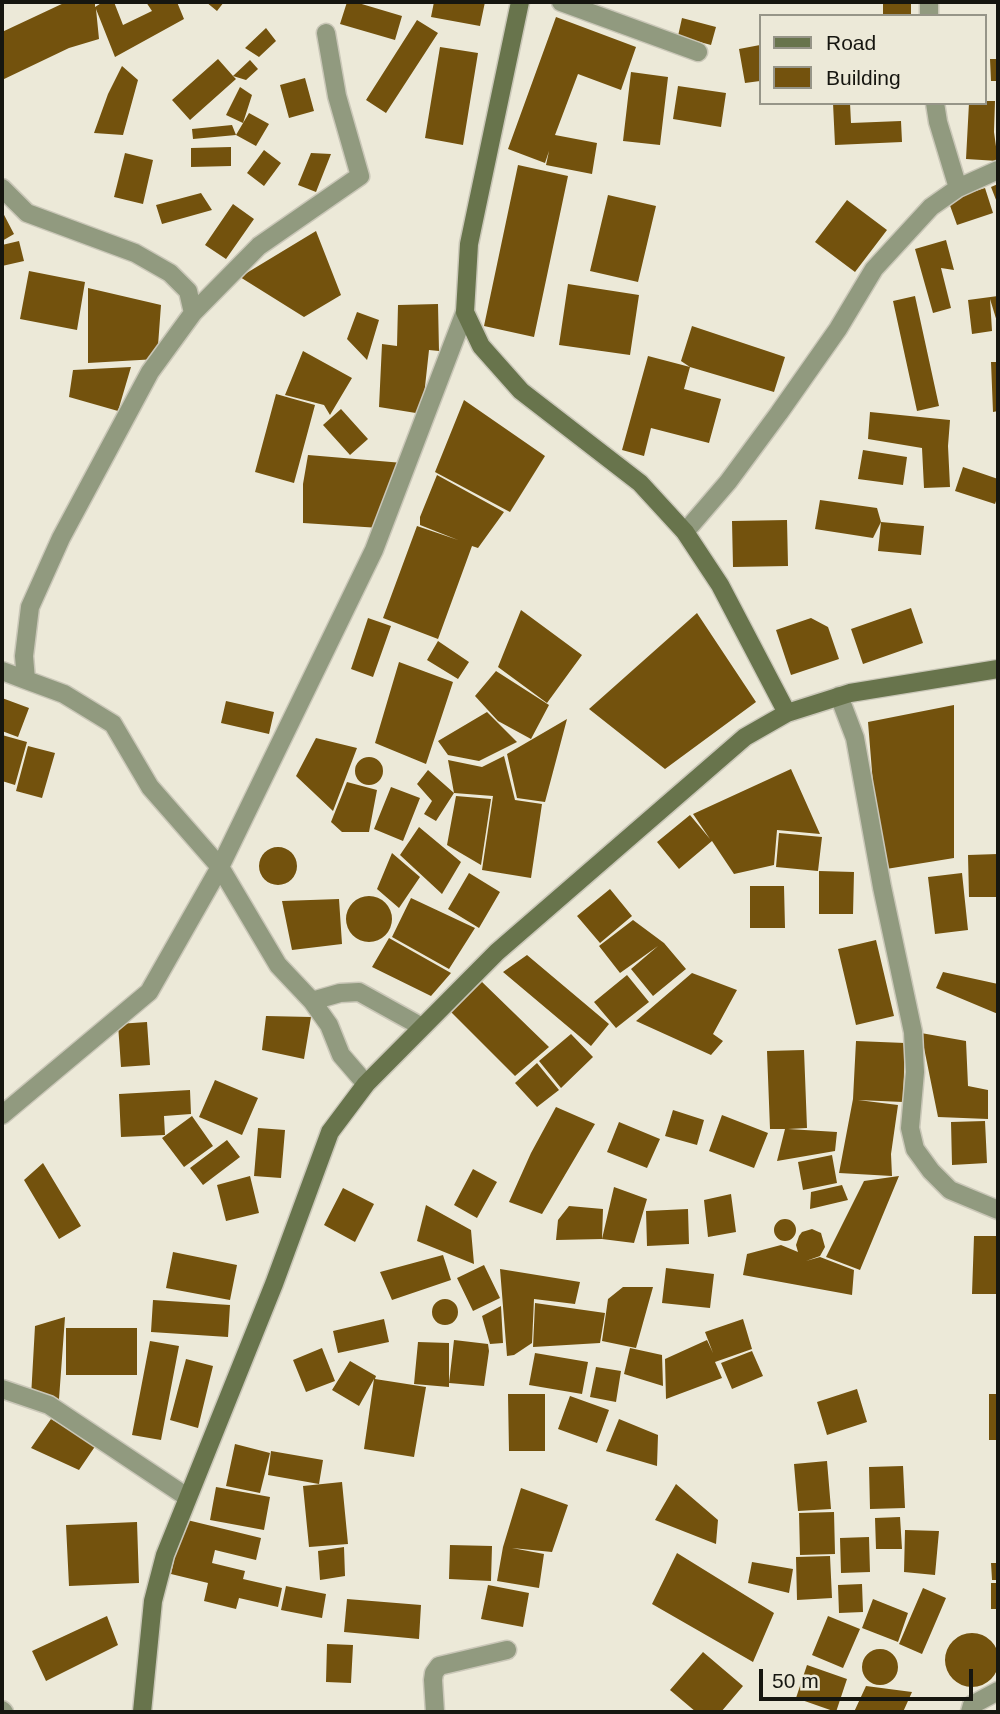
<!DOCTYPE html>
<html>
<head>
<meta charset="utf-8">
<style>
  body { margin:0 }
  #map { position:relative; width:1000px; height:1714px; overflow:hidden; background:#ece9d8; font-family:Helvetica,sans-serif }
  canvas { display:block }
  .frame { position:absolute; inset:0; border:4px solid #161610; pointer-events:none }
  .legend { position:absolute; left:759px; top:14px; width:228px; height:91px; box-sizing:border-box; background:#ece9d8; border:2px solid #969588; margin:0; padding:9px 12px; list-style:none; font-size:21px; color:#161610 }
  .legend li { display:flex; align-items:center; gap:14px; height:35px }
  .legend b { width:35px; border:2px solid #969588 }
  .scale { position:absolute; left:759px; top:1669px; width:214px; height:32px; box-sizing:border-box; border:4px solid #161610; border-top:0; padding-left:9px; font-size:21px; line-height:24px; white-space:nowrap; color:#161610; -webkit-text-stroke:5px #ece9d8; paint-order:stroke }
</style>
</head>
<body>
<div id="map">
<canvas width="1000" height="1714"></canvas>
<div class="frame"></div>
<ul class="legend">
<li><b style="height:9px;background:#68744c"></b>Road</li>
<li><b style="height:19px;background:#73520d"></b>Building</li>
</ul>
<div class="scale">50 m</div>
</div>
<script>
const c = document.querySelector('canvas').getContext('2d');
c.lineJoin = 'round';
function fillPath(path, color) {
  c.fillStyle = color;
  c.fill(path, 'evenodd');
}
function poly(rows) {
  const path = new Path2D();
  for (const r of rows) {
    if (r.length === 3) {
      path.moveTo(r[0] + r[2], r[1]);
      path.arc(r[0], r[1], r[2], 0, 2 * Math.PI);
      continue;
    }
    path.moveTo(r[0], r[1]);
    for (let i = 2; i < r.length; i += 2) path.lineTo(r[i], r[i + 1]);
  }
  return path;
}
function trace(path, color, width, dash) {
  c.strokeStyle = color;
  c.lineWidth = width;
  c.lineCap = dash ? 'butt' : 'round';
  c.setLineDash(dash || []);
  c.stroke(path);
}
fillPath(poly([
  [66,2,95,2,95,7,103,2,114,2,123,25,152,11,146,2,177,2,184,19,115,57,96,9,99,39,69,48,2,80,2,32],
  [206,2,224,2,217,11],
  [347,2,355,2,402,16,395,40,340,24],
  [434,2,485,2,480,26,431,17],
  [883,2,911,2,911,16,883,16],
  [556,17,636,47,621,90,578,74,555,135,597,143,592,174,546,165,549,151,545,163,508,149],
  [682,18,716,27,711,45,678,36],
  [417,20,438,33,386,113,366,100],
  [266,28,276,41,259,57,245,48],
  [760,45,760,81,745,83,739,49],
  [440,47,478,53,463,145,425,138],
  [218,59,233,76,250,60,258,69,246,80,233,76,236,79,190,120,172,100],
  [990,59,998,59,998,81,991,81],
  [122,66,138,80,123,135,94,133,108,94],
  [631,72,668,77,660,145,623,141],
  [305,78,314,111,289,118,280,85],
  [678,86,726,93,721,127,673,119],
  [240,87,252,95,243,123,226,115],
  [984,101,995,101,994,132,998,161,966,159,969,103,984,103],
  [833,103,850,103,851,123,901,121,902,142,835,145],
  [249,113,269,124,256,146,236,135],
  [232,125,236,135,193,139,192,129],
  [231,147,231,166,191,167,191,148],
  [264,150,281,163,264,186,247,173],
  [125,153,153,160,143,204,114,197],
  [311,153,331,154,316,192,298,185],
  [518,165,568,176,534,337,484,326],
  [998,184,998,205,991,187],
  [985,188,993,213,957,225,948,200],
  [201,193,212,210,162,224,156,205],
  [608,195,656,206,638,282,590,271],
  [847,200,887,230,855,272,815,242],
  [233,204,254,219,226,259,205,245],
  [2,211,14,234,2,241],
  [316,231,341,295,304,317,240,277],
  [946,240,954,270,941,268,951,308,933,313,915,249],
  [19,241,24,261,2,266,2,245],
  [29,271,85,282,77,330,20,319],
  [568,284,639,295,630,355,559,345],
  [88,288,161,305,157,359,88,363],
  [915,296,939,406,917,411,893,301],
  [998,296,998,325,990,299,992,331,972,334,968,300],
  [438,304,439,351,429,350,422,414,379,407,382,344,397,346,398,305],
  [357,312,379,320,367,360,347,339],
  [692,326,785,357,774,392,690,367,681,361],
  [303,351,352,378,330,415,324,405,285,395],
  [648,356,690,367,684,389,721,399,709,443,651,428,644,456,622,450],
  [991,362,998,362,998,411,993,412],
  [131,367,118,411,69,397,73,370],
  [276,394,315,405,294,483,255,472],
  [464,400,545,456,510,512,435,472],
  [341,409,368,439,350,455,323,425],
  [870,412,950,420,948,446,950,487,924,488,922,448,868,439],
  [863,450,907,457,903,485,858,479],
  [308,455,403,463,380,528,303,523,303,484],
  [963,467,998,479,998,495,995,504,955,491],
  [437,475,504,512,478,548,472,546,438,639,383,618,417,526,458,540,420,525,420,517],
  [820,500,877,508,881,522,873,538,815,529],
  [787,520,788,566,733,567,732,521],
  [881,522,924,526,921,555,878,551],
  [911,608,923,643,863,664,851,629],
  [521,610,582,655,547,703,498,667],
  [697,613,756,702,665,769,589,709],
  [368,618,391,626,373,677,351,669],
  [811,618,828,627,839,659,791,675,776,630],
  [438,641,469,662,458,679,427,660],
  [399,662,453,682,426,764,375,743],
  [496,671,549,705,531,739,498,721,475,696],
  [2,698,29,708,18,737,2,731],
  [226,701,274,712,269,734,221,723],
  [954,705,954,858,880,870,868,722],
  [487,712,517,742,479,761,448,755,438,741],
  [567,719,545,802,517,798,507,754],
  [2,735,27,742,15,785,2,781],
  [316,738,357,748,333,811,296,776],
  [28,746,55,753,42,798,16,791],
  [504,756,515,800,542,804,531,878,482,870,493,796,454,793,448,760,482,767],
  [369,771,14],
  [791,769,820,834,777,830,774,865,734,874,712,841,679,869,657,842,690,815,710,839,693,814],
  [428,770,454,793,436,821,424,814,432,801,417,784],
  [347,782,377,790,369,832,342,832,331,822],
  [391,787,420,798,403,841,374,829],
  [456,796,491,799,481,865,447,845],
  [419,827,461,862,442,894,400,855],
  [779,833,822,837,818,871,776,867],
  [278,866,19],
  [392,853,420,877,399,908,377,889],
  [998,854,998,897,969,897,968,855],
  [819,871,854,872,853,914,819,914],
  [469,873,500,892,479,928,448,909],
  [962,873,968,930,935,934,928,877],
  [750,886,784,886,785,928,750,928],
  [610,889,632,916,600,943,577,916],
  [369,919,23],
  [411,898,475,928,449,969,392,937],
  [339,899,342,944,292,950,282,901],
  [633,920,664,943,686,969,653,996,631,969,658,946,620,973,599,946],
  [389,938,451,973,431,996,372,967],
  [876,940,894,1016,856,1025,838,949],
  [527,955,609,1024,591,1046,503,972],
  [943,972,998,984,998,1014,936,988],
  [692,973,737,990,713,1034,723,1041,711,1055,636,1021],
  [627,975,649,1002,616,1028,594,1002],
  [480,980,549,1047,515,1076,450,1011],
  [266,1016,311,1017,304,1059,262,1050],
  [147,1022,150,1065,121,1067,118,1024],
  [921,1033,966,1041,968,1086,988,1090,988,1119,938,1117],
  [571,1034,593,1057,561,1088,539,1061],
  [856,1041,905,1043,903,1102,858,1100,898,1105,891,1154,892,1176,839,1173,853,1099],
  [804,1050,807,1128,788,1129,837,1132,835,1151,777,1161,785,1129,770,1129,767,1051],
  [537,1063,559,1090,537,1107,515,1083],
  [215,1080,258,1098,242,1135,199,1117],
  [190,1090,191,1114,164,1116,165,1135,121,1137,119,1094],
  [556,1107,595,1124,542,1214,509,1202,531,1153],
  [673,1110,704,1120,697,1145,665,1136],
  [722,1115,768,1133,754,1168,709,1151],
  [192,1116,213,1146,184,1167,162,1138],
  [985,1121,987,1163,952,1165,951,1122],
  [619,1122,660,1139,647,1168,607,1152],
  [258,1128,285,1130,281,1178,254,1176],
  [227,1140,240,1157,203,1185,190,1168],
  [832,1155,837,1183,803,1190,798,1162],
  [43,1163,81,1226,59,1239,24,1180],
  [473,1169,497,1182,477,1218,454,1205],
  [250,1176,259,1213,226,1221,217,1185],
  [899,1176,860,1270,826,1257,864,1181],
  [842,1185,848,1200,810,1209,811,1192],
  [614,1187,647,1199,634,1243,602,1239,556,1240,558,1220,569,1206,603,1209,602,1239],
  [343,1188,374,1204,355,1242,324,1225],
  [731,1194,736,1232,708,1237,704,1200],
  [426,1205,471,1230,474,1264,417,1241],
  [688,1209,689,1244,647,1246,646,1211],
  [785,1230,11],
  [812,1229,821,1233,825,1247,820,1256,806,1261,820,1257,854,1270,852,1295,743,1275,747,1254,781,1245,798,1252,796,1245,799,1236,802,1232],
  [974,1236,998,1236,998,1294,972,1294],
  [173,1252,237,1265,230,1300,166,1288],
  [443,1255,451,1280,392,1300,380,1272],
  [484,1265,500,1298,473,1311,457,1278],
  [666,1268,714,1274,710,1308,662,1303],
  [500,1269,580,1282,575,1304,534,1299,532,1343,514,1355,507,1356],
  [623,1287,653,1287,636,1348,602,1341,608,1299],
  [445,1312,13],
  [153,1300,230,1305,228,1337,151,1332],
  [535,1303,605,1313,600,1343,533,1347],
  [501,1306,503,1343,490,1344,482,1316],
  [65,1317,59,1399,31,1397,35,1326],
  [384,1319,389,1342,338,1353,333,1331],
  [743,1319,752,1349,715,1362,722,1378,666,1399,665,1359,707,1340,713,1353,705,1332],
  [66,1328,137,1328,137,1375,66,1375],
  [454,1340,488,1344,489,1351,484,1386,449,1383],
  [150,1341,179,1346,161,1440,132,1435],
  [418,1342,449,1343,449,1387,414,1384],
  [322,1348,335,1381,306,1392,293,1360],
  [630,1348,662,1355,663,1386,624,1374],
  [752,1351,763,1376,732,1389,721,1363],
  [535,1353,588,1362,582,1394,529,1385],
  [186,1359,213,1366,198,1428,170,1420],
  [350,1361,376,1376,375,1379,426,1387,414,1457,364,1449,374,1379,359,1406,332,1390],
  [596,1367,621,1371,616,1402,590,1397],
  [857,1389,867,1422,827,1435,817,1402],
  [508,1394,545,1394,545,1451,509,1451],
  [989,1394,998,1394,998,1440,989,1440],
  [570,1396,609,1410,597,1443,558,1429],
  [51,1419,96,1445,79,1470,31,1448],
  [619,1419,658,1435,657,1466,606,1451],
  [235,1444,270,1453,260,1493,226,1486],
  [271,1451,323,1460,319,1484,268,1475],
  [827,1461,831,1509,798,1511,794,1464],
  [903,1466,905,1508,870,1509,869,1467],
  [342,1482,348,1544,309,1547,303,1486],
  [676,1484,718,1520,716,1544,655,1520],
  [216,1487,270,1497,264,1530,210,1520],
  [521,1488,568,1505,552,1552,512,1548,544,1554,539,1588,497,1581,503,1547],
  [834,1512,835,1554,800,1555,799,1513],
  [900,1517,902,1549,876,1549,875,1518],
  [183,1519,261,1538,256,1560,215,1550,212,1563,245,1571,243,1579,282,1588,278,1607,239,1598,236,1609,204,1601,208,1583,171,1574],
  [137,1522,139,1583,69,1586,66,1525],
  [905,1530,939,1531,935,1575,904,1572],
  [869,1537,870,1572,841,1573,840,1538],
  [450,1545,492,1546,491,1581,449,1579],
  [344,1547,345,1576,320,1580,318,1551],
  [677,1553,774,1613,753,1662,652,1604],
  [830,1556,832,1598,797,1600,796,1557],
  [752,1562,793,1569,789,1593,748,1583],
  [991,1563,998,1563,998,1580,992,1580],
  [991,1583,998,1583,998,1609,991,1609],
  [862,1584,863,1612,839,1613,838,1585],
  [488,1585,529,1593,523,1627,481,1619],
  [286,1586,326,1594,322,1618,281,1610],
  [923,1588,946,1598,922,1654,899,1644],
  [347,1599,421,1605,419,1639,344,1632],
  [873,1599,908,1613,898,1642,862,1628],
  [107,1616,118,1645,46,1681,32,1651],
  [828,1616,860,1629,843,1668,812,1655],
  [972,1660,27],
  [327,1644,353,1645,351,1683,326,1682],
  [880,1667,18],
  [703,1652,743,1686,721,1712,696,1712,670,1690],
  [807,1665,847,1679,836,1712,796,1698],
  [866,1686,912,1692,903,1712,854,1712]
]), '#73520d');
const street = poly([
  [561,2,698,52],
  [929,16,929,2],
  [326,33,337,96,360,176,259,246,193,313,150,372,61,538,30,607,24,656,26,680,64,694,113,724,150,787,220,867,278,965,312,1001,329,1025,341,1055,366,1084],
  [935,103,938,122,958,188],
  [2,188,27,213,135,253,170,273,188,291,193,313],
  [685,532,728,482,779,413,838,329,874,269,931,207,958,188,998,170],
  [2,671,26,680],
  [839,696,855,738,882,887,913,1032,915,1072,910,1128,915,1149,931,1171,950,1190,998,1210],
  [312,1001,340,993,359,992,422,1027],
  [2,1115,149,992,220,867,374,550,465,312],
  [2,1389,49,1405,187,1497],
  [2,1710,4,1712],
  [435,1712,433,1680,434,1673,439,1666,507,1650],
  [970,1712,972,1705,998,1691]
]);
const secondary = poly([
  [520,2,469,244,465,312,481,346,521,391,640,483,685,532,720,585,787,713],
  [142,1712,153,1601,165,1555,274,1284,330,1132,366,1084,497,952,745,737,787,713,850,693,998,669]
]);
trace(street, '#cac7b8', 21);
trace(secondary, '#cac7b8', 21);
trace(street, '#919a7f', 18);
trace(secondary, '#68744c', 18);
</script>
</body>
</html>
